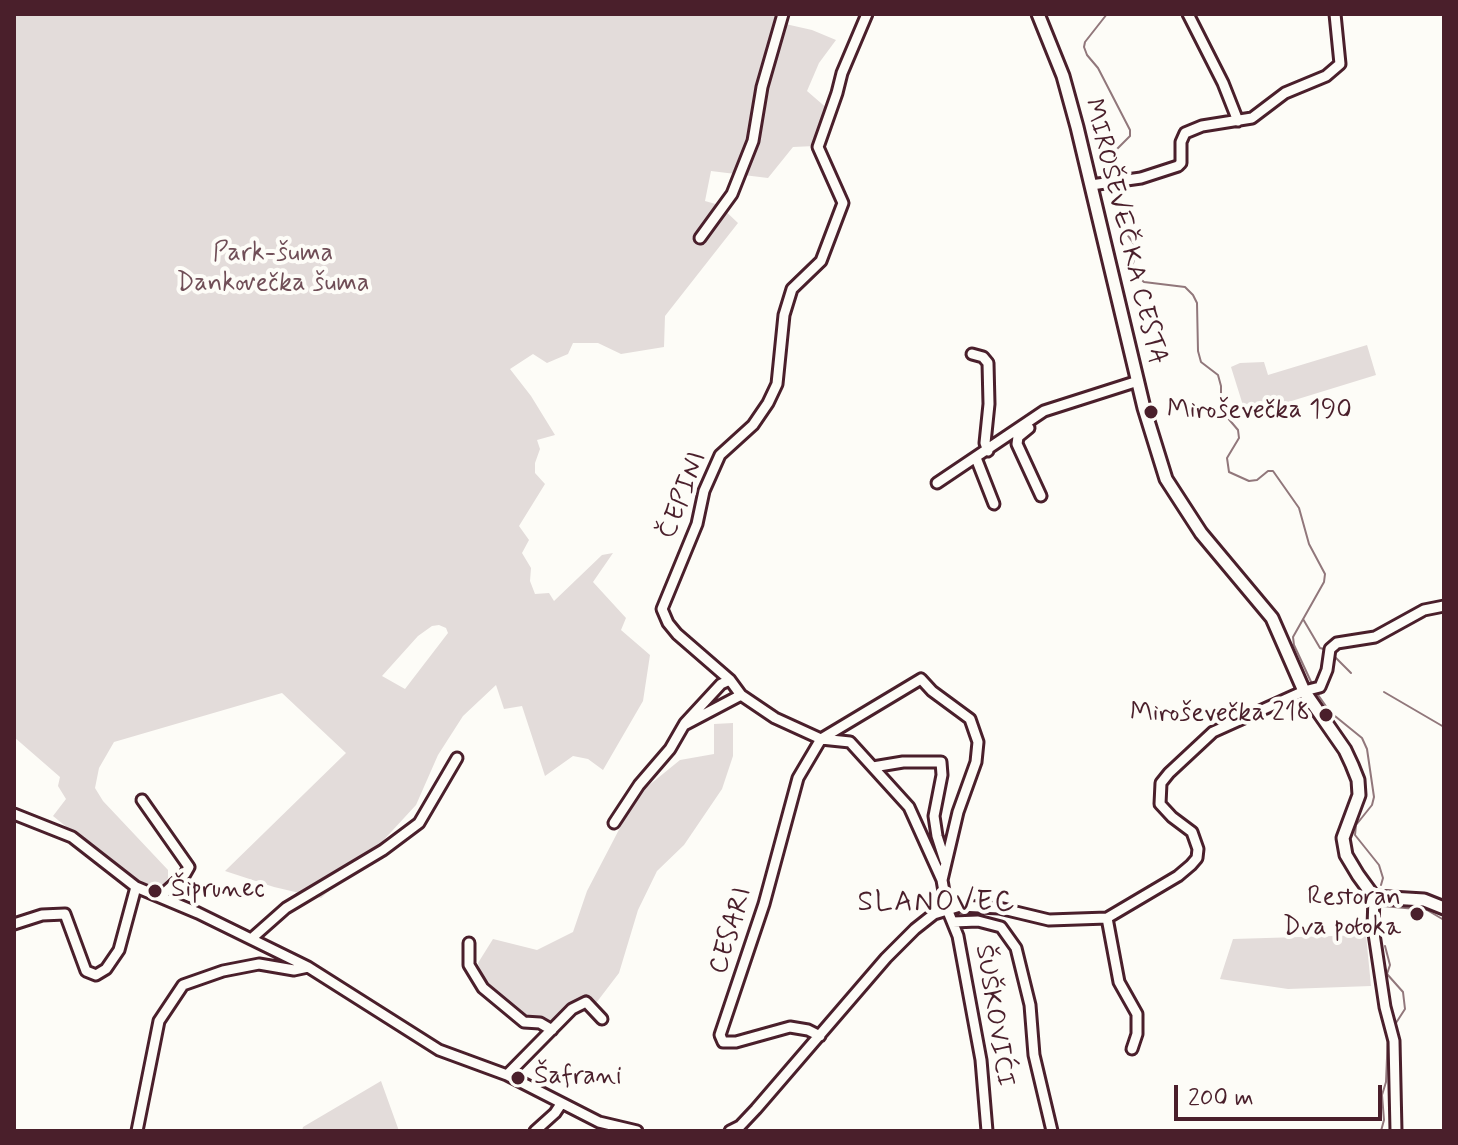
<!DOCTYPE html>
<html>
<head>
<meta charset="utf-8">
<style>
  body { margin:0 }
  #map { position:relative; width:1458px; height:1145px; overflow:hidden; background:#fdfcf7; font-family:Mynerve,sans-serif }
  canvas { display:block }
  .frame { position:absolute; inset:0; border:16px solid #4a1f2b; pointer-events:none }
  .scale { position:absolute; left:1174px; top:1085px; width:208px; height:36px; box-sizing:border-box; border:4px solid #4a1f2b; border-top:0; padding-left:10px; font-size:24px; line-height:28px; white-space:nowrap; color:#4a1f2b; -webkit-text-stroke:6px #fdfcf7; paint-order:stroke }
</style>
</head>
<body>
<div id="map">
<canvas width="1458" height="1145"></canvas>
<div class="frame"></div>
<div class="scale">200 m</div>
</div>
<script>
const c = document.querySelector('canvas').getContext('2d');
c.lineJoin = 'round';
function fillPath(path, color) {
  c.fillStyle = color;
  c.fill(path, 'evenodd');
}
function poly(rows) {
  const path = new Path2D();
  for (const r of rows) {
    path.moveTo(r[0], r[1]);
    for (let i = 2; i < r.length; i += 2) path.lineTo(r[i], r[i + 1]);
  }
  return path;
}
function trace(path, color, width, dash) {
  c.strokeStyle = color;
  c.lineWidth = width;
  c.lineCap = dash ? 'butt' : 'round';
  c.setLineDash(dash || []);
  c.stroke(path);
}
function drawText(font, color, halo, rows, align = 'center') {
  c.font = font + ' Mynerve,sans-serif';
  c.lineWidth = 8;
  c.setLineDash([]);
  c.textBaseline = 'middle';
  c.strokeStyle = halo;
  c.fillStyle = color;
  for (const [text, x, y, turn = 0] of rows) {
    c.save();
    c.translate(x, y);
    c.rotate((+turn || 0) * Math.PI / 180);
    c.textAlign = isNaN(turn) ? turn : align;
    if (halo) c.strokeText(text, 0, 0);
    c.fillText(text, 0, 0);
    c.restore();
  }
}
fillPath(poly([
  [14,14,780,14,781,23,812,30,836,40,819,63,807,91,829,110,815,146,793,147,768,178,711,171,705,201,719,205,738,223,665,316,664,347,621,354,598,343,573,343,568,354,547,363,533,354,510,369,531,396,555,435,537,440,540,449,535,463,535,473,545,484,519,526,529,540,522,553,531,568,530,581,535,594,549,593,554,601,602,555,613,553,593,582,626,618,621,630,650,655,643,701,603,770,588,759,573,756,545,776,522,706,504,709,496,685,463,716,438,755,416,805,368,857,321,898,274,887,225,871,346,753,282,693,114,742,99,768,95,788,103,801,168,870,168,878,159,890,126,875,53,816,66,799,58,786,60,777,14,737],
  [439,625,446,628,448,633,405,689,382,676,418,636,432,626],
  [1367,345,1376,375,1246,415,1231,367,1240,363,1264,362,1268,375],
  [733,723,733,756,722,789,684,845,657,871,638,910,619,973,593,1007,588,998,571,1005,553,1025,526,1019,485,985,478,963,493,939,537,950,573,932,587,891,637,795,680,760,714,754,714,724],
  [1366,935,1371,986,1288,989,1220,979,1233,939],
  [381,1081,399,1131,302,1131,303,1127]
]), '#e3dcda');
trace(poly([
  [1106,179,1112,154,1130,136,1130,130,1098,68,1087,55,1084,47,1085,42,1107,14],
  [1108,185,1122,208,1126,233,1137,248,1131,271,1144,282,1185,287,1193,295,1197,303,1198,351,1201,362,1218,375,1221,386,1221,410,1238,430,1239,438,1227,458,1229,472,1249,481,1257,480,1268,471,1273,471,1299,508,1309,544,1325,574,1324,582,1293,637,1294,645,1313,686],
  [1303,619,1320,648,1327,650],
  [1332,654,1351,673],
  [1316,692,1330,712,1362,738,1367,749,1374,797,1372,805,1356,825,1355,835,1379,865,1383,878,1381,885],
  [1384,692,1444,727],
  [1383,906,1427,910,1444,920],
  [1385,946,1390,965,1387,974,1403,992,1405,1009,1394,1026],
  [1381,1131,1384,1120,1382,1095,1386,1082,1388,1034]
]), '#91777b', 2);
const minor = poly([
  [867,14,842,73,837,93,818,147,843,203,821,261,792,289,784,315,777,384,768,403,753,425,720,455,704,491,697,524,662,609,668,623,677,634,730,680,741,695,775,718,821,739,850,742,909,807,942,880,947,909,958,936,981,1060,987,1131],
  [1188,14,1223,83,1238,121],
  [1091,185,1141,178,1178,166,1181,163,1181,142,1185,133,1202,126,1252,118,1285,93,1326,76,1340,64,1335,14],
  [700,238,732,194,753,141,762,87,783,14],
  [972,354,983,357,988,363,989,404,985,443,988,451],
  [1029,428,1018,437,1017,444,1041,496],
  [976,458,994,504],
  [937,483,1044,411,1138,381],
  [686,724,741,695],
  [873,767,903,762,941,762,942,775,934,816,937,836,945,861],
  [142,800,189,867,185,874,161,896],
  [14,814,72,837,136,887,198,913,308,967,439,1050,507,1075,599,1122,637,1131],
  [614,823,639,785,670,749,685,723,721,684,730,680],
  [1374,897,1373,927,1385,1007,1394,1041,1396,1131],
  [1107,918,1119,982,1137,1014,1137,1034,1132,1049],
  [953,922,978,921,1001,927,1016,948,1030,1005,1034,1055,1052,1131],
  [14,924,42,915,65,914,86,971,96,975,106,969,119,950,136,887],
  [251,939,286,908,383,850,419,823,457,758],
  [469,943,469,965,483,988,524,1022,540,1023,552,1030],
  [820,1036,808,1030,790,1027,736,1042,723,1042,720,1035,764,904,798,778,821,739,921,679,932,691,970,719,978,742,976,762,958,812,942,880],
  [507,1075,572,1009,586,1002,602,1019],
  [137,1131,159,1021,183,985,223,971,259,964,294,970,308,967],
  [535,1131,555,1113,561,1104],
  [730,1131,740,1126,756,1109,886,958,915,929,934,914,960,906,999,908,1049,920,1107,918,1178,876,1191,865,1197,858,1198,849,1192,832,1172,817,1160,804,1161,783,1169,773,1213,732,1304,691,1320,687,1327,670,1330,649,1337,643,1375,637,1424,610,1444,606]
]);
const major = poly([
  [1038,14,1063,76,1077,127,1144,408,1166,479,1201,533,1272,618,1304,691,1345,750,1352,765,1358,780,1359,795,1343,838,1346,855,1358,875,1374,897,1424,900,1444,908]
]);
trace(minor, '#4a1f2b', 15);
trace(major, '#4a1f2b', 17);
trace(minor, '#fdfcf7', 9);
trace(major, '#fdfcf7', 11);
for (const [x, y, r, color] of [
  [1151,412,8,"#4a1f2b"],
  [1326,715,8,"#4a1f2b"],
  [155,891,8,"#4a1f2b"],
  [1417,914,8,"#4a1f2b"],
  [518,1078,8,"#4a1f2b"]
]) {
  const dot = new Path2D();
  dot.arc(x, y, r, 0, 2 * Math.PI);
  c.fillStyle = color;
  c.fill(dot);
  trace(dot, '#fdfcf7', 3);
}
drawText('26px', '#4a1f2b', '#fdfcf7', [
  ["MIROŠEVEČKA CESTA",1124,232,76],
  ["ČEPINI",684,496,-69],
  ["CESARI",732,931,-73],
  ["ŠUŠKOVIĆI",993,1016,81]
]);
drawText('26px', '#704e57', '#fdfcf7', [
  ["Park-šuma",273,255],
  ["Dankovečka šuma",273,285]
]);
drawText('26px', '#4a1f2b', '#fdfcf7', [
  ["Miroševečka 190",1167,412],
  ["Miroševečka 218",1310,715,"right"],
  ["Šiprunec",171,891],
  ["Restoran",1401,899,"right"],
  ["Dva potoka",1401,929,"right"],
  ["Šafrani",534,1078]
], 'left');
c.letterSpacing = '2px';
drawText('28px', '#4a1f2b', '#fdfcf7', [
  ["SLANOVEC",937,904]
]);
c.letterSpacing = '0px';
</script>
</body>
</html>
